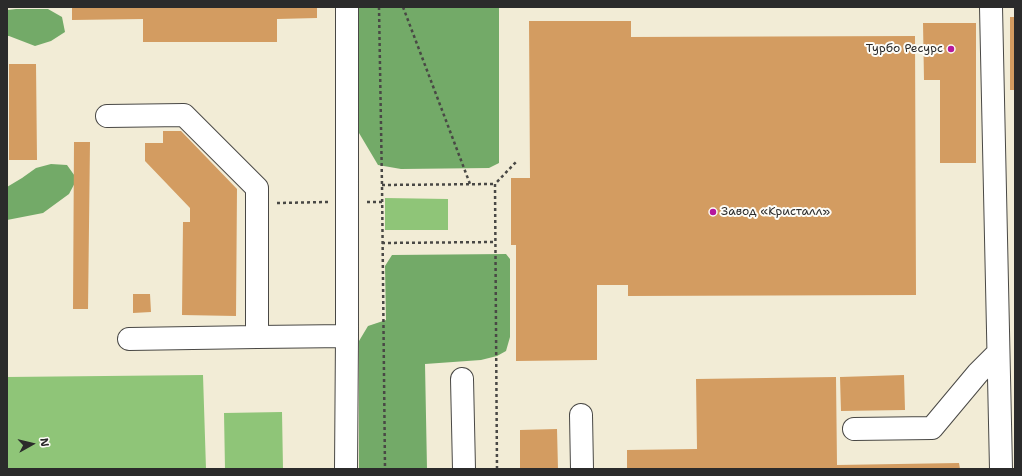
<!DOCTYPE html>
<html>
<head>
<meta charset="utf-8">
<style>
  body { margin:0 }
  #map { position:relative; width:1022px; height:476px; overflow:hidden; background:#f2ecd6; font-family:"Shantell Sans",sans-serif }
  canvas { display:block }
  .frame { position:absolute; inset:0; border:8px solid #2b2b2b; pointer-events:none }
  .north { position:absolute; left:12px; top:424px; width:40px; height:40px; -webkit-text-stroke:3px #fdfcf7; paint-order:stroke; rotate:82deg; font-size:11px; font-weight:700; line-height:16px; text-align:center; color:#2b2b2b }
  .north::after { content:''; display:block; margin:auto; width:14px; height:18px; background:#2b2b2b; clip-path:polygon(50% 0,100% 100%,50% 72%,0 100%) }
</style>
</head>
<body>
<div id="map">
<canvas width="1022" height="476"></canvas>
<div class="frame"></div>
<div class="north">N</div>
</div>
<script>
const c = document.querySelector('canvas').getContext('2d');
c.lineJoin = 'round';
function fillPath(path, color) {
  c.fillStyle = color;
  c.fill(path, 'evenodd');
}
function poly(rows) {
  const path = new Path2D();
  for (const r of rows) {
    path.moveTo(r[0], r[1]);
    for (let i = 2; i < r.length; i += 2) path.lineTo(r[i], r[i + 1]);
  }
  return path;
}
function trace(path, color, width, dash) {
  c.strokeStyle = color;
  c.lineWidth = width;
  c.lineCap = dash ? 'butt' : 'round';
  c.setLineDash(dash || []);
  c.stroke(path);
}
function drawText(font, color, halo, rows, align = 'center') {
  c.font = font + ' "Shantell Sans",sans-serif';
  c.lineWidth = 4;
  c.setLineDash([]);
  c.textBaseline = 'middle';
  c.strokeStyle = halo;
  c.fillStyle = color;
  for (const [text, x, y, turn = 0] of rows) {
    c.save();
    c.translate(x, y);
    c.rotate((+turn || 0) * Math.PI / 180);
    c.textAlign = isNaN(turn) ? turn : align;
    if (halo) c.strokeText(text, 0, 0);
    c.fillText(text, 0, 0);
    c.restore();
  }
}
fillPath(poly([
  [385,198,448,199,448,230,385,230],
  [203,375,206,469,7,469,7,377],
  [282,412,283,469,225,469,224,413]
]), '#8fc578');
fillPath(poly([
  [358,7,499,7,499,163,489,168,401,169,378,165,359,133],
  [16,9,48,9,62,17,65,32,51,41,35,46,9,36,7,36,7,10],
  [51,164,67,165,77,179,69,194,43,213,7,220,7,187,22,178,36,168],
  [506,254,510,259,510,337,506,351,497,356,481,360,425,364,427,469,359,469,359,341,368,326,386,320,385,266,392,255]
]), '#73aa68');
fillPath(poly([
  [72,7,317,7,317,18,277,19,277,42,143,42,143,19,72,20],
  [1010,17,1015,17,1015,90,1010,90],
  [529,21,631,21,631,37,915,36,916,295,628,296,628,285,597,285,597,360,516,361,516,245,511,245,511,178,530,178],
  [923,23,976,23,976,163,940,163,940,80,924,80],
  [9,64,36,64,37,160,9,160],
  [163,131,181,131,237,189,236,316,182,315,183,222,190,222,190,208,145,161,145,143,163,143],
  [74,142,90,142,88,309,73,309],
  [133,294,150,294,151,312,133,313],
  [904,375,905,410,841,411,840,377],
  [836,377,837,465,959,463,960,469,627,469,627,450,697,449,696,379],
  [557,429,558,469,520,469,520,430]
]), '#d39c61');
const minor = poly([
  [991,7,1001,469],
  [107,116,184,115,257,188,257,337,347,336],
  [129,339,257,337],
  [462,379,464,469],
  [581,415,582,469],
  [854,429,932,428,978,373,998,353],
  [346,469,347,336,347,7]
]);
trace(minor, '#494845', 24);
trace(poly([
  [379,7,382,185,385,469],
  [403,7,470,184],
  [382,185,495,184],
  [367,202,382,202],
  [277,203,328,202],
  [382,243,496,242],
  [497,469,495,184,516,162]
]), '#494845', 2.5, [3, 3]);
trace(minor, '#fff', 22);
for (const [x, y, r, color] of [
  [951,49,4,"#b5179e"],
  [713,212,4,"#b5179e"]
]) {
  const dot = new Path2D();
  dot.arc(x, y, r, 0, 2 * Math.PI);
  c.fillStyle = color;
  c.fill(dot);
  trace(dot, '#fdfcf7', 1.5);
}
drawText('12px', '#2b2b2b', '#fdfcf7', [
  ["Турбо Ресурс",943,49],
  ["Завод «Кристалл»",721,212,"left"]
], 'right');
</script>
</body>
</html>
